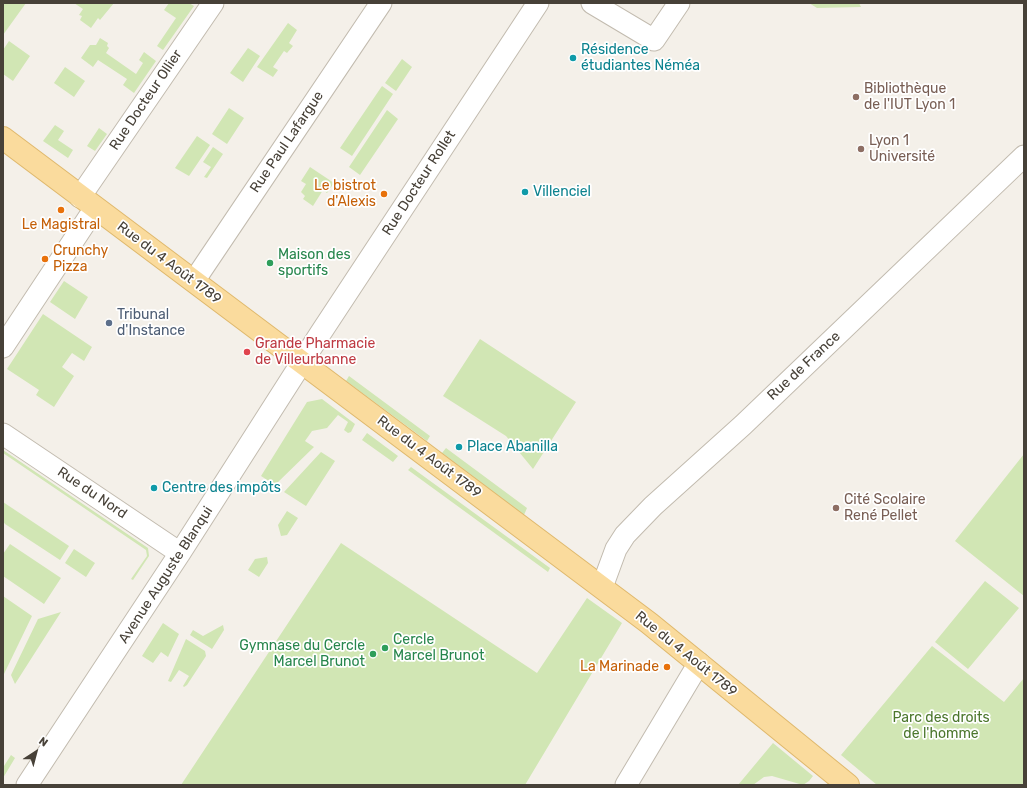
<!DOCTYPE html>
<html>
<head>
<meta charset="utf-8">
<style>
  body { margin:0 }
  #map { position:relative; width:1027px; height:788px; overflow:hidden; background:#f4f0e9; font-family:Rubik,sans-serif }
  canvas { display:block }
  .frame { position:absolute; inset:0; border:4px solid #474138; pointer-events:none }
  .north { position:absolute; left:16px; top:732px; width:40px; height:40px; -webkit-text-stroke:3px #fff; paint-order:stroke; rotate:36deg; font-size:11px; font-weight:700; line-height:16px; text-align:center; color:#474138 }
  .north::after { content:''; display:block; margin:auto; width:14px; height:18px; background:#474138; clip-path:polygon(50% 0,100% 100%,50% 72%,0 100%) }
</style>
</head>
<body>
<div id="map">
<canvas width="1027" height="788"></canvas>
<div class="frame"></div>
<div class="north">N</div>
</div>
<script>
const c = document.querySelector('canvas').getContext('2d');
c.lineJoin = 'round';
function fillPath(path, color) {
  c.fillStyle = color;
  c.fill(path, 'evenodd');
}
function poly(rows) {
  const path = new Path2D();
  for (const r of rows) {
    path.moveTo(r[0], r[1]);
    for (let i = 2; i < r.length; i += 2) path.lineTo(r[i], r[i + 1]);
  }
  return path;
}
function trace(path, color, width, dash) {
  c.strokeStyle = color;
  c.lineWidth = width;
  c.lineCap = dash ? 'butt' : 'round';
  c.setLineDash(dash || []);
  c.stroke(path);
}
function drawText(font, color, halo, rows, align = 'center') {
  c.font = font + ' Rubik,sans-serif';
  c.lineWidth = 3.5;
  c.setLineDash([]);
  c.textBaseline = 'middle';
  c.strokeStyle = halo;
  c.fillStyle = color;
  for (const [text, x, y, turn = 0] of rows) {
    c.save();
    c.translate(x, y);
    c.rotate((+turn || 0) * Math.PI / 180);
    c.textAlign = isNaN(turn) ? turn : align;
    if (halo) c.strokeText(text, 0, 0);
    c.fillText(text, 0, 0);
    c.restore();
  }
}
fillPath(poly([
  [3,3,26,3,3,35],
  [74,3,114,3,100,20,98,18,91,28,80,20,82,16,79,15,83,9],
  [169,3,189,3,194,6,163,50,157,46,176,18,164,10],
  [809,3,859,3,861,7,817,8],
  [288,23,297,30,289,43,293,46,287,53,284,51,273,67,278,70,273,77,257,67],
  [100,38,108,43,107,46,109,48,106,53,136,74,143,63,139,60,144,52,156,61,134,93,123,85,127,79,98,60,93,67,81,58,90,45,96,45],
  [9,41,30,56,13,81,3,74,3,50],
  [248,48,260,56,243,82,230,73],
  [402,59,412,67,396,91,385,83],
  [65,67,85,81,74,97,54,83],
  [382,86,393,94,352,156,340,148],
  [229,108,244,118,227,144,212,134],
  [387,110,398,119,360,175,349,167],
  [55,125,64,131,58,140,73,150,68,158,43,141],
  [99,128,107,134,95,151,87,146],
  [197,136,210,145,189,176,175,168],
  [213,147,223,154,207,178,204,177,211,167,203,162],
  [310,167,334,183,327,193,323,190,313,206,303,199,305,196,301,192,306,184,301,181],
  [64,281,88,297,75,319,50,302],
  [43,314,92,347,84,361,72,353,62,367,74,376,54,407,36,395,39,390,7,369],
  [480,339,576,402,533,469,506,436,443,396],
  [349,376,430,436,427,441,346,381],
  [322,399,355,424,351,432,348,433,344,430,348,422,338,415,327,428,312,431,305,441,314,447,275,485,261,476,307,402],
  [367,433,398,456,393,462,362,440],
  [446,448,527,508,524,515,442,453],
  [3,450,148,548,149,556,133,580,131,579,147,556,146,550,3,453],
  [321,452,335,461,306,506,284,492],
  [1024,454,1024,596,955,541],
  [411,467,550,568,548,572,408,470],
  [3,502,69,546,60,560,5,524,3,521],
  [287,511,298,518,287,535,281,536,278,525],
  [341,543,537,673,587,598,622,623,525,785,181,785],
  [10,544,61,578,44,604,3,576,3,554],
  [74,549,95,563,86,577,65,563],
  [267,557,268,563,259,577,248,570,255,559],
  [985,581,1019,608,968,669,935,642],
  [3,596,32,616,4,674,3,674],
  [61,612,15,684,11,675,38,619],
  [163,623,179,634,168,657,161,652,153,663,142,656],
  [223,625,224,630,212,649,190,635,193,630,203,636],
  [186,639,205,651,206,656,187,685,184,687,183,686,189,676,179,670,171,682,168,681],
  [932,646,1004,702,1024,678,1024,785,877,785,841,755],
  [773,743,813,776,809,781,803,785,772,776,764,777,753,785,738,785],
  [11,755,15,758,3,778,3,765,4,766]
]), '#d1e6b4');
const minor = poly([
  [592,3,654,40,679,3],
  [80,197,213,3],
  [194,281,381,3],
  [3,347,95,208],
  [3,434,180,553],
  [602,587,616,549,625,535,653,506,743,425,1024,156],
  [27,785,180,553,320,334,538,3],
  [626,785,699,663]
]);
const major = poly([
  [3,138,649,623,848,785]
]);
trace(minor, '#c2bbaf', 23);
trace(major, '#dfb86c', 24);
trace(minor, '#fff', 21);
trace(major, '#fadb9d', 22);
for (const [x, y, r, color] of [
  [573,58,4,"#0f9aa8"],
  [856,97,4,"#8d6e63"],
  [861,149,4,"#8d6e63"],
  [525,192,4,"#0f9aa8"],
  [384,194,4,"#e8710a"],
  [61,210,4,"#e8710a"],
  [45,259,4,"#e8710a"],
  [270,263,4,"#2e9e5b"],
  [109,323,4,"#5c6f8a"],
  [247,352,4,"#e0444e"],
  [459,447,4,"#0f9aa8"],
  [154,488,4,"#0f9aa8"],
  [836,508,4,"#8d6e63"],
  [385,648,4,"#2e9e5b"],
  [373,654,4,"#2e9e5b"],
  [667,667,4,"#e8710a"]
]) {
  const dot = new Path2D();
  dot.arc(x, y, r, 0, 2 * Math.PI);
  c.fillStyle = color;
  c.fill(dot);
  trace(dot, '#fff', 1.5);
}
drawText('14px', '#0d838f', '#fff', [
  ["Résidence",581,50],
  ["étudiantes Néméa",581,66],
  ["Villenciel",533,192],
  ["Place Abanilla",467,447],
  ["Centre des impôts",162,488]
], 'left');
drawText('14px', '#785e54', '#fff', [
  ["Bibliothèque",864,89],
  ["de l'IUT Lyon 1",864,105],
  ["Lyon 1",869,141],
  ["Université",869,157],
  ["Cité Scolaire",844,500],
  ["René Pellet",844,516]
], 'left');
drawText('14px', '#474138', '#fff', [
  ["Rue Docteur Ollier",146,100,-56],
  ["Rue Paul Lafargue",287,142,-56],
  ["Rue Docteur Rollet",419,183,-57],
  ["Rue du 4 Août 1789",169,263,37],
  ["Rue de France",804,366,-43],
  ["Rue du 4 Août 1789",429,457,37],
  ["Rue du Nord",92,493,34],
  ["Avenue Auguste Blanqui",166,575,-57],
  ["Rue du 4 Août 1789",686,654,39]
]);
drawText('14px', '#c56008', '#fff', [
  ["Le bistrot",376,186],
  ["d'Alexis",376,202],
  ["Le Magistral",61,225,"center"],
  ["Crunchy",53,251,"left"],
  ["Pizza",53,267,"left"],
  ["La Marinade",659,667]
], 'right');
drawText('14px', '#27864d', '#fff', [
  ["Maison des",278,255],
  ["sportifs",278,271],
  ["Cercle",393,640],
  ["Marcel Brunot",393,656],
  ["Gymnase du Cercle",365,646,"right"],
  ["Marcel Brunot",365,662,"right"]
], 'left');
drawText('14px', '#4e5e75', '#fff', [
  ["Tribunal",117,315],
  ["d'Instance",117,331]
], 'left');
drawText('14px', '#be3a42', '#fff', [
  ["Grande Pharmacie",255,344],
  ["de Villeurbanne",255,360]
], 'left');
drawText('14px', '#4c772d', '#fff', [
  ["Parc des droits",941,718],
  ["de l'homme",941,734]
]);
</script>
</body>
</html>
